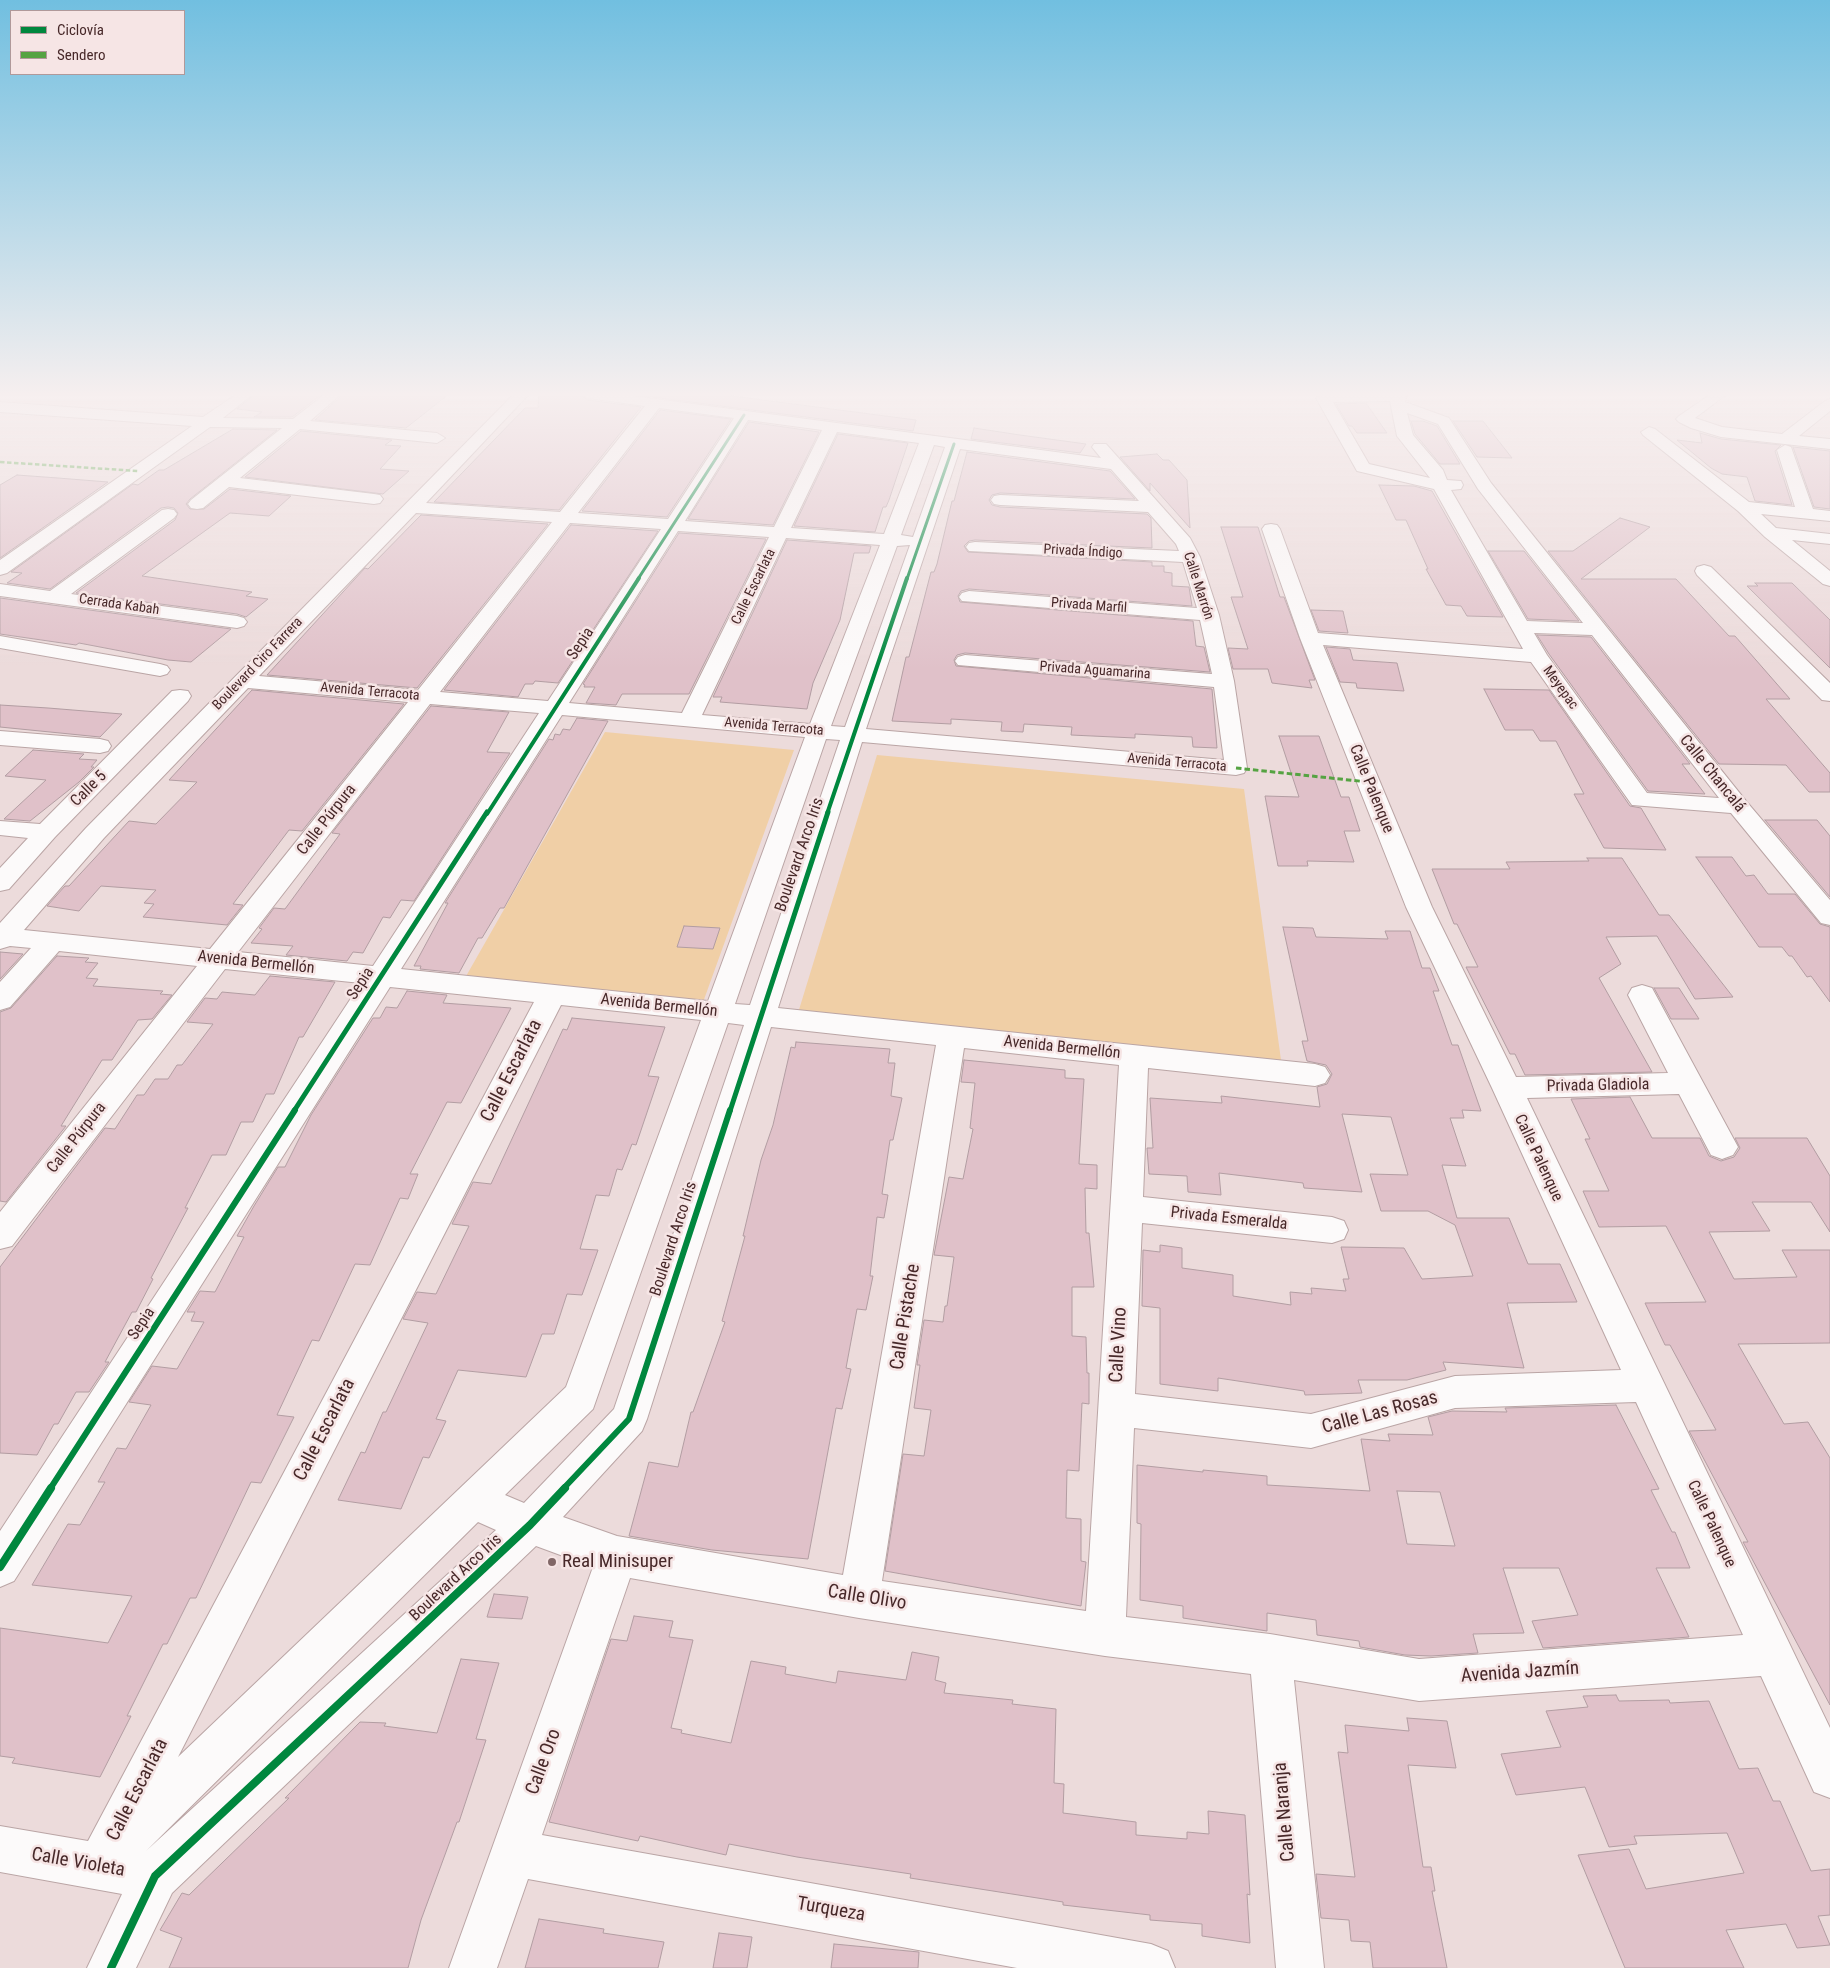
<!DOCTYPE html>
<html>
<head>
<meta charset="utf-8">
<style>
  body { margin:0 }
  #map { position:relative; width:1830px; height:1968px; overflow:hidden; background:#ecdbdb; font-family:"Roboto Condensed",sans-serif }
  canvas { display:block }
  .legend { position:absolute; left:10px; top:10px; width:175px; height:65px; box-sizing:border-box; background:#f6e5e5; border:1px solid #b0999a; margin:0; padding:6px 9px; list-style:none; font-size:15px; color:#472829 }
  .legend li { display:flex; align-items:center; gap:10px; height:25px }
  .legend b { width:25px; border:1px solid #b0999a }
</style>
</head>
<body>
<div id="map">
<canvas width="1830" height="1968"></canvas>
<ul class="legend">
<li><b style="height:6px;background:#00873e"></b>Ciclovía</li>
<li><b style="height:6px;background:#55a342"></b>Sendero</li>
</ul>
</div>
<script>
const c = document.querySelector('canvas').getContext('2d');
c.lineJoin = 'round';
function fillPath(path, color) {
  c.fillStyle = color;
  c.fill(path, 'evenodd');
}
function poly(rows) {
  const path = new Path2D();
  for (const r of rows) {
    path.moveTo(r[0], r[1]);
    for (let i = 2; i < r.length; i += 2) path.lineTo(r[i], r[i + 1]);
  }
  return path;
}
function trace(path, color, width, dash) {
  c.strokeStyle = color;
  c.lineWidth = width;
  c.lineCap = dash ? 'butt' : 'round';
  c.setLineDash(dash || []);
  c.stroke(path);
}
function drawText(font, color, halo, rows, align = 'center') {
  c.font = font + ' "Roboto Condensed",sans-serif';
  c.lineWidth = 5;
  c.setLineDash([]);
  c.textBaseline = 'middle';
  c.strokeStyle = halo;
  c.fillStyle = color;
  for (const [text, x, y, turn = 0] of rows) {
    c.save();
    c.translate(x, y);
    c.rotate((+turn || 0) * Math.PI / 180);
    c.textAlign = isNaN(turn) ? turn : align;
    if (halo) c.strokeText(text, 0, 0);
    c.fillText(text, 0, 0);
    c.restore();
  }
}
fillPath(poly([
  [605,732,794,750,702,1005,465,978],
  [877,755,1244,789,1281,1060,798,1013]
]), '#f0cfa6');
const building = poly([
  [255,394,322,394,292,417,254,417,262,412,237,409,255,394],
  [343,394,449,394,406,428,315,420,343,394],
  [539,394,579,394,588,400,641,407,559,510,434,502,525,408,538,408,539,394],
  [629,394,717,394,916,420,913,431,629,394],
  [1366,403,1387,433,1357,433,1352,426,1349,426,1336,404,1366,403],
  [660,410,731,419,667,517,582,511,660,410],
  [1411,421,1423,421,1437,426,1460,464,1440,464,1415,434,1411,421],
  [1453,421,1483,421,1512,458,1477,457,1453,421],
  [749,422,819,432,773,525,688,519,749,422],
  [974,428,1020,435,1086,444,1080,453,971,439,974,428],
  [233,429,277,430,190,499,186,504,190,509,204,509,230,489,291,496,269,516,230,513,142,576,252,592,246,596,268,599,246,617,237,614,76,593,175,520,178,513,174,508,168,507,161,508,50,589,7,583,22,573,11,572,133,484,138,485,159,470,164,470,233,429],
  [301,431,392,440,385,445,401,446,380,469,409,471,383,494,245,477,301,431],
  [1700,433,1721,439,1781,445,1775,451,1792,505,1755,501,1747,477,1722,474,1711,468,1677,440,1702,443,1700,433],
  [838,434,908,443,889,500,886,507,883,507,875,532,794,526,838,434],
  [1793,447,1830,451,1830,509,1814,507,1793,447],
  [967,452,1110,471,1135,499,1000,493,992,495,989,500,992,505,1000,507,1147,514,1151,518,1152,548,975,540,969,541,964,546,968,552,1152,562,1152,566,1164,566,1164,572,1172,573,1172,586,1189,587,1192,606,969,589,961,591,958,596,960,602,1193,621,1196,646,1204,647,1210,672,965,653,957,655,954,660,956,666,1212,689,1217,748,1193,747,1192,737,1135,734,1135,738,1071,735,1072,727,1024,724,1023,732,1001,731,1002,722,951,719,951,724,892,721,906,657,909,657,931,572,934,572,937,564,952,501,954,501,967,452],
  [1157,454,1163,460,1169,460,1187,480,1190,528,1150,483,1150,491,1120,457,1157,454],
  [17,475,58,478,108,482,0,558,0,485,17,475],
  [1379,485,1414,486,1432,491,1503,617,1467,616,1461,606,1446,605,1426,569,1428,569,1406,520,1396,520,1379,485],
  [421,515,548,524,417,688,267,675,365,568,368,569,421,515],
  [1620,518,1650,527,1581,579,1676,579,1729,636,1735,636,1790,699,1766,699,1830,773,1830,792,1809,792,1786,765,1719,764,1548,551,1573,551,1620,518],
  [571,525,658,531,558,683,535,681,533,684,525,684,518,697,444,690,571,525],
  [1221,527,1258,527,1280,597,1284,597,1315,680,1309,680,1312,688,1272,683,1268,669,1233,669,1228,648,1248,649,1231,597,1243,597,1221,527],
  [679,533,766,539,689,694,622,694,616,705,586,703,595,687,584,687,585,685,583,684,679,533],
  [787,540,871,546,869,553,854,553,840,620,813,683,807,709,720,702,722,697,713,697,787,540],
  [1488,551,1524,551,1579,621,1528,619,1488,551],
  [1755,583,1792,583,1830,620,1830,668,1747,586,1758,586,1755,583],
  [0,598,231,629,191,662,168,660,79,643,76,645,0,634,0,598],
  [1311,610,1343,611,1348,633,1319,631,1311,610],
  [1537,635,1591,637,1690,764,1682,764,1705,794,1648,791,1549,654,1537,635],
  [1326,647,1350,649,1353,660,1397,663,1404,691,1357,688,1356,683,1340,682,1326,647],
  [1484,689,1549,690,1630,806,1641,808,1666,850,1604,848,1574,794,1584,794,1556,741,1540,741,1533,730,1505,730,1484,689],
  [252,690,404,704,302,831,289,830,233,904,243,905,227,925,143,917,154,904,144,903,156,890,101,886,79,911,47,906,65,886,69,886,129,821,156,824,197,782,169,780,252,690],
  [0,705,48,708,122,714,100,737,0,727,0,705],
  [431,706,509,712,487,752,510,753,414,901,401,900,390,918,383,917,363,953,353,952,347,961,286,955,293,946,251,943,262,929,259,928,274,908,285,909,340,834,332,833,431,706],
  [577,718,608,721,504,908,500,908,482,938,478,938,459,973,420,969,421,966,414,966,448,903,445,903,549,739,553,740,555,734,560,735,563,729,570,730,577,718],
  [1279,736,1319,736,1341,797,1349,797,1360,831,1344,831,1354,862,1307,861,1308,866,1278,866,1265,796,1299,797,1279,736],
  [33,750,84,754,79,759,97,760,91,767,94,767,79,782,30,821,4,819,46,780,5,776,33,750],
  [1765,820,1817,820,1830,836,1830,897,1765,820],
  [1696,857,1732,857,1746,876,1754,875,1768,894,1795,894,1820,924,1830,927,1830,1002,1811,976,1807,977,1792,956,1789,956,1782,947,1759,947,1696,857],
  [1587,858,1622,858,1659,915,1669,915,1733,997,1695,999,1657,936,1606,937,1621,964,1599,978,1652,1072,1525,1075,1515,1054,1510,1054,1466,967,1478,967,1457,924,1454,924,1432,869,1510,869,1506,862,1589,861,1587,858],
  [684,926,720,928,713,949,677,947,684,926],
  [1283,927,1313,928,1316,937,1388,939,1385,931,1410,931,1422,968,1430,968,1439,991,1433,991,1452,1045,1458,1045,1481,1111,1462,1110,1464,1118,1450,1118,1466,1166,1442,1165,1457,1218,1509,1218,1528,1264,1560,1264,1577,1302,1507,1303,1524,1368,1443,1362,1446,1370,1407,1380,1358,1380,1362,1393,1305,1395,1304,1391,1218,1378,1218,1391,1160,1384,1160,1308,1142,1306,1143,1250,1160,1252,1160,1245,1182,1248,1182,1268,1233,1275,1233,1296,1291,1305,1290,1292,1312,1294,1311,1288,1346,1291,1343,1279,1349,1279,1341,1247,1404,1248,1422,1279,1473,1276,1455,1225,1428,1211,1381,1211,1370,1174,1408,1175,1391,1117,1342,1114,1362,1192,1304,1188,1303,1183,1219,1173,1221,1195,1188,1192,1187,1176,1149,1174,1147,1148,1153,1148,1150,1098,1222,1103,1221,1096,1320,1107,1317,1087,1327,1084,1332,1074,1326,1065,1307,1061,1302,1041,1308,1041,1283,927],
  [0,952,23,954,0,979,0,952],
  [57,956,89,958,85,962,98,963,86,978,98,979,93,986,163,991,160,994,172,995,152,1019,138,1020,112,1060,102,1060,61,1126,66,1126,6,1202,0,1201,0,1012,11,1008,57,956],
  [270,976,335,982,303,1037,299,1037,274,1094,266,1094,253,1122,241,1122,226,1155,212,1155,185,1208,188,1208,151,1278,153,1279,136,1312,132,1312,105,1362,109,1362,89,1392,76,1392,58,1424,54,1424,37,1455,0,1453,0,1267,105,1128,115,1129,137,1095,144,1095,155,1079,168,1079,177,1065,182,1065,213,1024,187,1022,205,998,217,999,222,992,255,995,270,976],
  [1654,988,1679,988,1699,1019,1671,1019,1654,988],
  [407,991,447,995,443,1003,511,1008,461,1103,447,1102,410,1174,418,1174,408,1199,400,1198,370,1265,355,1264,319,1341,312,1340,277,1415,294,1417,261,1483,251,1482,196,1598,190,1598,167,1644,163,1644,127,1716,131,1716,100,1777,12,1763,15,1758,0,1756,0,1628,108,1643,132,1596,32,1585,68,1524,80,1525,105,1482,98,1482,117,1448,126,1449,151,1405,129,1402,152,1366,177,1369,204,1322,191,1321,195,1312,187,1312,200,1291,215,1292,244,1237,237,1236,254,1206,278,1167,285,1167,311,1115,373,1018,380,1018,386,1007,397,1008,407,991],
  [572,1018,665,1027,648,1076,659,1077,636,1145,632,1144,622,1170,617,1169,609,1196,596,1195,580,1249,598,1250,582,1295,567,1294,554,1334,542,1334,526,1377,458,1370,436,1419,446,1421,429,1458,423,1457,401,1509,338,1500,361,1452,365,1453,383,1412,386,1412,428,1323,403,1319,417,1292,436,1294,469,1226,452,1224,473,1182,491,1184,563,1029,567,1030,572,1018],
  [796,1042,890,1049,888,1063,895,1063,891,1096,902,1098,893,1140,890,1140,882,1194,888,1195,884,1218,877,1217,870,1276,873,1276,866,1310,857,1309,846,1368,851,1369,842,1409,836,1408,808,1559,712,1550,629,1536,649,1462,678,1467,691,1412,693,1412,725,1322,722,1321,745,1236,743,1236,761,1160,773,1125,791,1047,795,1048,796,1042],
  [964,1060,1065,1070,1065,1078,1084,1079,1079,1164,1097,1165,1097,1189,1085,1188,1086,1233,1089,1233,1094,1287,1072,1287,1072,1336,1086,1337,1087,1373,1089,1373,1089,1404,1082,1403,1079,1471,1067,1470,1066,1518,1081,1519,1081,1561,1086,1562,1081,1606,885,1571,903,1454,924,1456,931,1410,914,1408,920,1365,917,1365,924,1320,943,1322,945,1306,947,1306,954,1257,934,1255,949,1177,963,1179,973,1129,970,1128,975,1083,961,1082,964,1060],
  [1630,1097,1652,1138,1700,1138,1709,1156,1721,1161,1734,1157,1740,1148,1735,1138,1807,1138,1830,1176,1830,1232,1811,1202,1752,1202,1770,1231,1709,1232,1734,1279,1797,1277,1782,1250,1830,1250,1830,1343,1738,1344,1784,1424,1808,1422,1830,1458,1830,1705,1743,1542,1748,1542,1689,1431,1716,1430,1670,1345,1665,1345,1645,1303,1706,1302,1666,1226,1599,1227,1583,1191,1609,1191,1585,1139,1590,1139,1571,1099,1630,1097],
  [1616,1405,1659,1489,1651,1490,1672,1532,1675,1532,1690,1568,1656,1568,1689,1637,1543,1648,1532,1621,1578,1615,1559,1568,1503,1568,1524,1633,1473,1634,1478,1653,1431,1656,1405,1655,1360,1647,1359,1641,1317,1635,1316,1620,1267,1613,1267,1631,1183,1618,1183,1606,1140,1600,1141,1524,1137,1523,1137,1465,1203,1472,1203,1470,1267,1476,1267,1485,1370,1491,1361,1439,1390,1441,1388,1434,1433,1435,1428,1417,1452,1411,1507,1412,1505,1408,1616,1405],
  [1397,1491,1440,1492,1455,1546,1407,1544,1397,1491],
  [494,1594,528,1597,522,1619,487,1617,494,1594],
  [634,1616,673,1621,669,1637,693,1640,671,1728,682,1730,681,1733,731,1743,751,1661,786,1667,785,1674,836,1683,838,1671,906,1680,912,1652,939,1657,935,1680,946,1683,944,1693,1013,1700,1012,1704,1056,1709,1054,1783,1064,1784,1063,1813,1136,1822,1136,1835,1187,1839,1187,1832,1209,1834,1208,1811,1245,1815,1250,1895,1247,1894,1250,1943,1202,1936,1202,1924,1150,1920,1150,1915,1063,1905,1063,1902,910,1878,911,1874,797,1857,729,1844,726,1855,640,1836,638,1841,549,1822,611,1639,627,1641,634,1616],
  [461,1659,499,1663,476,1739,486,1740,459,1822,457,1822,421,1920,408,1968,169,1968,182,1938,160,1930,182,1893,189,1895,289,1798,285,1798,360,1722,386,1723,384,1726,437,1733,461,1659],
  [1616,1695,1619,1701,1669,1700,1670,1703,1709,1701,1739,1769,1758,1768,1773,1801,1780,1801,1811,1871,1830,1869,1830,1915,1818,1916,1830,1945,1797,1948,1786,1924,1726,1930,1744,1968,1625,1968,1578,1855,1629,1849,1646,1889,1744,1873,1727,1833,1634,1836,1637,1844,1609,1847,1585,1787,1516,1795,1501,1754,1561,1747,1546,1711,1588,1707,1583,1696,1616,1695],
  [1407,1718,1447,1721,1456,1768,1408,1765,1423,1867,1431,1867,1435,1891,1432,1891,1447,1968,1373,1968,1370,1942,1351,1941,1349,1920,1321,1918,1316,1874,1355,1877,1338,1752,1348,1753,1345,1725,1409,1731,1407,1718],
  [539,1919,604,1929,603,1933,664,1942,658,1968,525,1968,539,1919],
  [719,1933,752,1937,747,1968,713,1968,719,1933],
  [834,1944,919,1952,918,1968,831,1968,834,1944]
]);
fillPath(building, '#e0c1c9');
trace(building, '#b29da2', 1);
const minor = poly([
  [237,394,253,394,223,418,293,419,325,394,341,394,310,421,437,433,445,438,437,443,300,429,240,478,374,494,380,495,383,499,380,503,374,504,229,487,203,508,197,509,191,508,188,504,191,500,282,428,210,427,7,573,0,575,0,560,192,426,0,412,0,402,203,417,237,394],
  [514,394,529,394,426,503,560,512,645,406,588,398,581,394,618,394,1101,458,1092,447,1094,444,1106,444,1190,538,1200,557,1219,615,1234,681,1247,768,1244,773,1236,775,862,742,778,1008,1315,1064,1325,1067,1330,1075,1325,1083,1315,1086,1148,1068,1143,1197,1332,1217,1344,1221,1348,1230,1344,1239,1332,1243,1142,1223,1135,1394,1311,1414,1455,1376,1621,1370,1492,1088,1406,907,1300,638,1262,529,1265,525,1271,524,1277,525,1280,529,1318,633,1523,649,1434,489,1357,471,1316,398,1323,394,1407,394,1405,402,1449,418,1491,483,1746,801,1830,900,1830,925,1821,923,1731,813,1632,805,1531,662,1323,645,1432,907,1516,1077,1668,1073,1628,995,1632,988,1642,985,1652,988,1738,1147,1733,1155,1722,1159,1711,1155,1679,1094,1527,1098,1830,1728,1830,1798,1814,1792,1761,1676,1419,1701,1294,1680,1324,1968,1276,1968,1251,1674,1105,1656,859,1618,630,1578,542,1835,1151,1944,1168,1951,1175,1968,1017,1968,528,1879,497,1968,449,1968,593,1567,536,1546,172,1893,136,1968,87,1968,122,1894,0,1872,0,1826,88,1841,534,1002,390,987,14,1581,0,1587,0,1531,361,983,225,969,12,1246,0,1249,0,1212,197,966,59,951,10,1007,0,1010,0,982,31,948,10,946,0,949,0,923,86,828,514,394],
  [1390,401,1397,436,1430,478,1369,464,1333,402,1390,401],
  [659,408,734,418,668,519,578,513,659,408],
  [1407,413,1438,424,1478,489,1583,623,1527,621,1451,490,1461,489,1463,485,1461,481,1447,480,1443,470,1413,435,1407,413],
  [748,420,822,430,774,527,685,521,748,420],
  [837,432,919,443,884,534,791,528,837,432],
  [934,445,945,447,913,537,901,535,934,445],
  [960,449,1111,469,1139,501,1000,495,994,496,991,500,994,504,1000,505,1148,512,1176,544,1179,551,975,542,969,543,966,547,969,551,1183,562,1197,608,969,591,962,593,959,597,962,601,1200,620,1212,674,965,655,958,657,955,661,958,665,1214,687,1224,760,866,729,960,449],
  [416,513,552,522,418,690,259,676,416,513],
  [570,523,661,529,548,701,440,692,570,523],
  [678,531,769,537,682,713,569,703,678,531],
  [786,538,880,545,810,724,702,715,786,538],
  [910,545,845,727,831,726,897,546,910,545],
  [1534,633,1592,635,1719,798,1647,793,1547,655,1534,633],
  [248,688,408,702,210,949,24,930,104,838,248,688],
  [430,704,539,713,373,966,238,952,430,704],
  [562,715,805,737,708,1001,401,969,562,715],
  [826,739,840,740,750,1005,735,1004,826,739],
  [561,1005,701,1020,566,1387,178,1757,561,1005],
  [728,1023,744,1025,614,1409,524,1503,505,1495,593,1409,728,1023],
  [771,1027,936,1045,843,1575,617,1536,563,1517,642,1431,647,1419,771,1027],
  [964,1048,1119,1065,1086,1611,882,1581,964,1048],
  [1636,1402,1743,1635,1419,1659,1270,1634,1126,1617,1134,1428,1311,1448,1455,1408,1636,1402],
  [478,1522,496,1530,146,1851,478,1522],
  [1711,394,1727,394,1695,418,1722,427,1782,434,1825,401,1830,399,1830,411,1799,436,1830,439,1830,449,1721,437,1691,428,1679,422,1676,419,1679,416,1711,394],
  [1649,427,1655,429,1749,502,1795,507,1777,450,1785,445,1791,447,1813,509,1830,511,1830,521,1761,514,1776,528,1830,534,1830,544,1792,540,1830,571,1830,586,1823,584,1765,537,1738,511,1643,435,1641,432,1649,427],
  [168,509,174,510,177,514,174,518,71,594,237,616,244,618,247,622,244,626,237,628,0,596,0,584,50,591,162,510,168,509],
  [1704,565,1711,567,1830,683,1830,701,1822,700,1697,575,1695,571,1697,567,1704,565],
  [0,636,160,664,167,666,170,670,167,674,160,676,0,648,0,636],
  [180,690,188,691,191,696,188,701,55,837,9,889,0,891,0,868,28,838,0,835,0,821,40,824,172,691,180,690],
  [0,731,100,739,108,741,111,746,108,751,100,753,0,745,0,731]
]);
trace(minor, '#baa5a5', 2);
fillPath(minor, '#fcfafa');
trace(poly([
  [0,462,138,471]
]), '#55a342', 2.5, [4.5, 2.5]);
trace(poly([
  [1236,768,1368,782]
]), '#55a342', 3, [5.5, 3]);
trace(poly([
  [638,579,744,415],
  [907,579,954,444]
]), '#00873e', 3);
trace(poly([
  [487,814,639,578],
  [827,814,907,578]
]), '#00873e', 4);
trace(poly([
  [294,1111,487,812],
  [730,1111,828,812]
]), '#00873e', 5);
trace(poly([
  [50,1489,295,1110],
  [563,1489,629,1419,730,1110]
]), '#00873e', 6);
trace(poly([
  [0,1567,51,1488],
  [111,1968,155,1876,530,1525,565,1488]
]), '#00873e', 8);
const sky = c.createLinearGradient(0, 0, 0, 669);
sky.addColorStop(0, '#71bfe0');
sky.addColorStop(0.59, '#f6efef');
sky.addColorStop(1, '#f6efef00');
c.fillStyle = sky;
c.fillRect(0, 0, 1830, 669);
for (const [x, y, r, color] of [
  [552,1562,5,"#816767"]
]) {
  const dot = new Path2D();
  dot.arc(x, y, r, 0, 2 * Math.PI);
  c.fillStyle = color;
  c.fill(dot);
  trace(dot, '#f6e5e5', 2);
}
drawText('14px', '#472829', '#f6e5e5', [
  ["Privada Índigo",1083,552,3],
  ["Calle Marrón",1198,586,72],
  ["Calle Escarlata",754,587,-64],
  ["Cerrada Kabah",119,605,8],
  ["Privada Marfil",1089,606,4],
  ["Boulevard Ciro Farrera",258,664,-46],
  ["Privada Aguamarina",1095,671,4],
  ["Meyepac",1560,688,54],
  ["Avenida Terracota",370,692,5],
  ["Avenida Terracota",774,727,5],
  ["Avenida Terracota",1177,763,5]
]);
drawText('16px', '#472829', '#f6e5e5', [
  ["Sepia",581,644,-57],
  ["Calle Chancalá",1712,774,51],
  ["Calle 5",89,789,-45],
  ["Calle Palenque",1371,789,68],
  ["Calle Púrpura",327,820,-52],
  ["Boulevard Arco Iris",800,855,-71],
  ["Avenida Bermellón",256,963,6],
  ["Sepia",361,984,-57],
  ["Avenida Bermellón",659,1006,6],
  ["Avenida Bermellón",1062,1048,6],
  ["Privada Gladiola",1598,1086,-1],
  ["Calle Púrpura",77,1138,-52],
  ["Calle Palenque",1538,1158,65],
  ["Privada Esmeralda",1229,1219,6],
  ["Boulevard Arco Iris",674,1239,-72],
  ["Sepia",142,1324,-57],
  ["Calle Palenque",1711,1524,65],
  ["Boulevard Arco Iris",456,1578,-43]
]);
drawText('19px', '#472829', '#f6e5e5', [
  ["Calle Escarlata",512,1071,-63],
  ["Calle Pistache",906,1317,-81],
  ["Calle Vino",1119,1345,-87],
  ["Calle Las Rosas",1380,1413,-15],
  ["Calle Escarlata",325,1430,-63],
  ["Calle Olivo",867,1598,9],
  ["Avenida Jazmín",1520,1673,-4],
  ["Calle Oro",544,1762,-70],
  ["Calle Escarlata",138,1790,-63],
  ["Calle Naranja",1285,1812,-95],
  ["Calle Violeta",78,1863,10],
  ["Turqueza",831,1910,10]
]);
drawText('19px', '#472829', '#f6e5e5', [
  ["Real Minisuper",562,1562]
], 'left');
</script>
</body>
</html>
